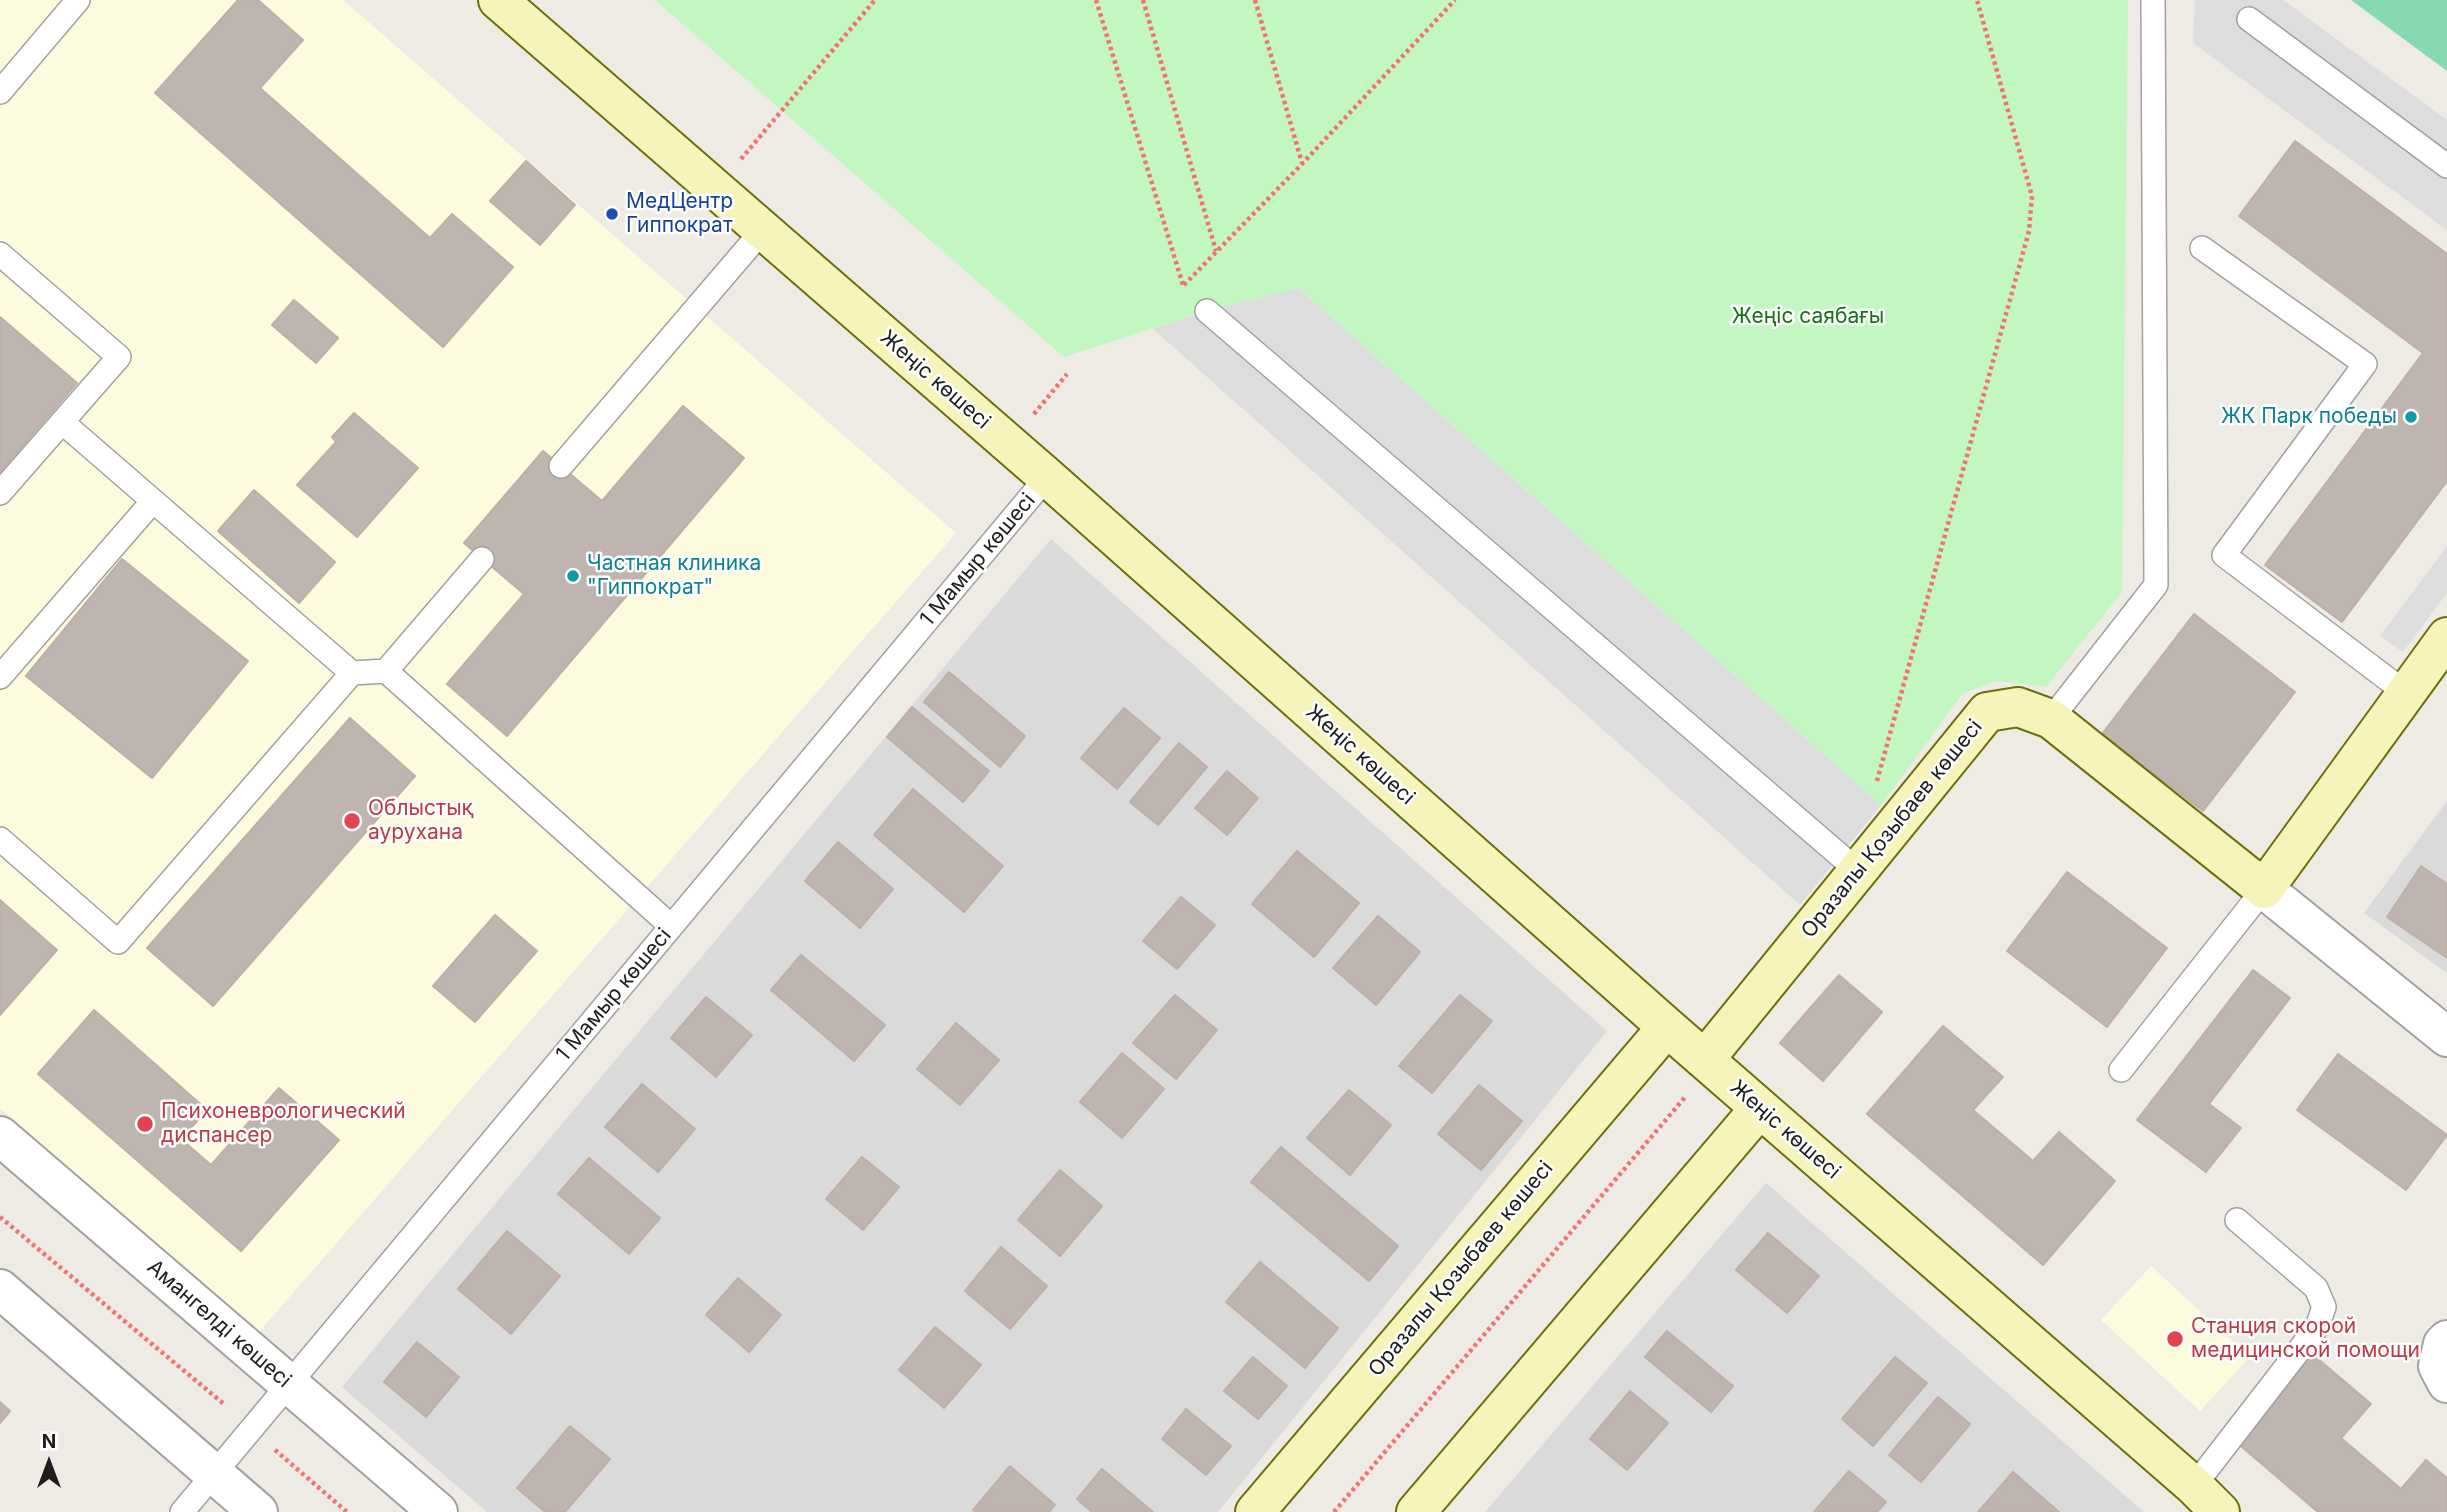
<!DOCTYPE html>
<html>
<head>
<meta charset="utf-8">
<style>
  body { margin:0 }
  #map { position:relative; width:2447px; height:1512px; overflow:hidden; background:#eeeae4; font-family:Inter,sans-serif }
  canvas { display:block }
  .north { position:absolute; left:14px; top:1428px; width:70px; height:70px; -webkit-text-stroke:5px #fff; paint-order:stroke; rotate:0deg; font-size:19px; font-weight:700; line-height:28px; text-align:center; color:#1d1d1d }
  .north::after { content:''; display:block; margin:auto; width:24px; height:32px; background:#1d1d1d; clip-path:polygon(50% 0,100% 100%,50% 72%,0 100%) }
</style>
</head>
<body>
<div id="map">
<canvas width="2447" height="1512"></canvas>
<div class="north">N</div>
</div>
<script>
const c = document.querySelector('canvas').getContext('2d');
c.lineJoin = 'round';
function fillPath(path, color) {
  c.fillStyle = color;
  c.fill(path, 'evenodd');
}
function poly(rows) {
  const path = new Path2D();
  for (const r of rows) {
    path.moveTo(r[0], r[1]);
    for (let i = 2; i < r.length; i += 2) path.lineTo(r[i], r[i + 1]);
  }
  return path;
}
function trace(path, color, width, dash) {
  c.strokeStyle = color;
  c.lineWidth = width;
  c.lineCap = dash ? 'butt' : 'round';
  c.setLineDash(dash || []);
  c.stroke(path);
}
function drawText(font, color, halo, rows, align = 'center') {
  c.font = font + ' Inter,sans-serif';
  c.lineWidth = 5;
  c.setLineDash([]);
  c.textBaseline = 'middle';
  c.strokeStyle = halo;
  c.fillStyle = color;
  for (const [text, x, y, turn = 0] of rows) {
    c.save();
    c.translate(x, y);
    c.rotate((+turn || 0) * Math.PI / 180);
    c.textAlign = isNaN(turn) ? turn : align;
    if (halo) c.strokeText(text, 0, 0);
    c.fillText(text, 0, 0);
    c.restore();
  }
}
fillPath(poly([
  [1051,539,1607,1031,1218,1512,487,1512,342,1387],
  [2447,801,2447,973,2364,913],
  [1766,1183,2144,1512,1485,1512]
]), '#dbdada');
fillPath(poly([
  [0,0,343,0,956,533,258,1333,0,1108],
  [2151,1266,2250,1357,2200,1411,2101,1320]
]), '#fdfbdd');
fillPath(poly([
  [655,0,2128,0,2122,592,2046,687,1997,681,1963,693,1881,805,1298,288,1207,311,1064,357]
]), '#c3f7c2');
fillPath(poly([
  [2351,0,2447,0,2447,71]
]), '#85dab1');
fillPath(poly([
  [2195,0,2283,0,2447,120,2447,230,2193,43],
  [1298,288,1881,805,1800,905,1153,329,1207,311],
  [2447,546,2447,593,2403,652,2380,636]
]), '#ddd');
const building = poly([
  [238,0,258,0,303,40,260,88,430,238,452,214,513,267,443,347,155,93,238,0],
  [2295,141,2447,254,2447,481,2342,622,2265,565,2423,353,2239,216,2295,141],
  [526,161,575,205,540,245,490,201,526,161],
  [294,300,338,338,316,363,272,325,294,300],
  [0,317,77,383,0,472,0,317],
  [683,406,744,458,507,736,447,684,524,594,464,543,543,451,602,501,683,406],
  [354,413,418,468,357,537,297,485,336,442,332,437,354,413],
  [254,490,335,562,299,603,218,531,254,490],
  [122,559,248,661,152,778,26,676,122,559],
  [2194,614,2295,692,2203,811,2102,734,2194,614],
  [949,672,1025,736,1000,767,924,702,949,672],
  [912,707,989,771,963,802,887,737,912,707],
  [1124,708,1160,738,1117,789,1081,758,1124,708],
  [350,718,415,776,213,1006,147,948,350,718],
  [1179,743,1207,767,1158,825,1130,802,1179,743],
  [1227,771,1258,798,1227,835,1195,808,1227,771],
  [913,789,1003,866,964,912,874,835,913,789],
  [838,842,893,889,860,928,805,881,838,842],
  [1297,851,1359,903,1314,957,1252,904,1297,851],
  [2421,866,2447,884,2447,958,2387,917,2421,866],
  [2067,872,2167,948,2107,1027,2007,951,2067,872],
  [1181,897,1215,925,1177,969,1143,941,1181,897],
  [0,900,57,950,0,1015,0,900],
  [495,915,537,951,475,1022,433,986,495,915],
  [1378,916,1420,952,1376,1005,1333,968,1378,916],
  [801,955,885,1025,854,1061,771,990,801,955],
  [2253,970,2290,998,2209,1104,2241,1128,2206,1172,2137,1120,2253,970],
  [1839,975,1882,1012,1823,1081,1780,1043,1839,975],
  [1175,995,1217,1030,1176,1079,1133,1043,1175,995],
  [1460,995,1492,1021,1432,1093,1399,1066,1460,995],
  [706,997,752,1035,716,1077,671,1038,706,997],
  [94,1010,207,1110,181,1139,211,1165,279,1088,339,1140,241,1251,38,1074,94,1010],
  [956,1023,999,1060,960,1105,917,1069,956,1023],
  [1943,1026,2003,1077,1973,1110,2033,1161,2059,1132,2115,1181,2043,1265,1867,1114,1943,1026],
  [1122,1053,1164,1089,1122,1138,1080,1102,1122,1053],
  [2338,1054,2447,1135,2406,1190,2297,1110,2338,1054],
  [642,1084,695,1129,658,1172,605,1127,642,1084],
  [1479,1085,1522,1121,1481,1170,1438,1134,1479,1085],
  [1349,1090,1391,1125,1350,1175,1307,1138,1349,1090],
  [1281,1147,1398,1246,1369,1281,1251,1182,1281,1147],
  [862,1157,899,1187,863,1230,826,1199,862,1157],
  [589,1158,660,1218,629,1254,558,1194,589,1158],
  [1060,1170,1102,1206,1060,1256,1018,1220,1060,1170],
  [507,1231,560,1276,511,1334,458,1289,507,1231],
  [1768,1233,1819,1276,1787,1313,1736,1270,1768,1233],
  [1001,1247,1047,1286,1010,1329,965,1291,1001,1247],
  [1260,1262,1338,1328,1305,1368,1226,1302,1260,1262],
  [738,1278,781,1315,749,1352,706,1315,738,1278],
  [935,1327,981,1365,944,1408,899,1370,935,1327],
  [1667,1331,1733,1386,1711,1412,1645,1357,1667,1331],
  [417,1342,459,1377,426,1417,384,1382,417,1342],
  [2311,1353,2371,1404,2341,1438,2401,1489,2426,1460,2447,1478,2447,1512,2318,1512,2235,1441,2311,1353],
  [1253,1357,1287,1386,1258,1419,1224,1391,1253,1357],
  [1895,1357,1927,1383,1873,1446,1842,1419,1895,1357],
  [1630,1391,1668,1423,1627,1470,1590,1439,1630,1391],
  [1938,1397,1970,1424,1921,1482,1889,1455,1938,1397],
  [0,1402,10,1411,0,1423,0,1402],
  [1186,1409,1231,1446,1206,1475,1162,1439,1186,1409],
  [570,1426,610,1459,565,1512,545,1512,517,1488,570,1426],
  [1010,1466,1055,1505,1049,1512,976,1512,973,1510,1010,1466],
  [1102,1469,1153,1512,1092,1512,1077,1499,1102,1469],
  [1849,1471,1886,1502,1877,1512,1814,1512,1849,1471],
  [2013,1472,2059,1512,1978,1512,2013,1472]
]);
fillPath(building, '#beb5b0');
trace(building, '#bfafa7', 2);
const lane = poly([
  [2249,19,2447,166],
  [0,92,78,0],
  [2202,248,2365,364,2224,555,2406,693],
  [0,254,119,357,0,493],
  [1207,311,1858,871],
  [62,422,352,673],
  [561,466,763,230],
  [386,671,671,926],
  [0,677,153,501],
  [2051,719,2156,585,2153,0],
  [0,839,118,942,352,673,386,671,482,559],
  [2121,1070,2264,889],
  [2194,1486,2317,1327,2324,1307,2316,1288,2237,1220],
  [182,1512,1047,477]
]);
const street = poly([
  [2264,889,2447,1037],
  [0,1136,438,1512],
  [0,1289,258,1512],
  [2447,1340,2443,1344,2438,1366,2447,1383]
]);
const secondary = poly([
  [498,0,1047,477,1667,1027,2194,1486,2220,1512],
  [1705,1059,1987,712,2018,707,2051,719,2264,889,2447,637],
  [1255,1512,1667,1027],
  [1416,1512,1760,1108]
]);
trace(lane, '#a1a1a1', 26);
trace(street, '#a1a1a1', 42);
trace(secondary, '#6d6f0a', 42);
trace(poly([
  [1096,0,1183,285],
  [1143,0,1216,251],
  [1255,0,1302,163],
  [741,159,875,0],
  [1184,285,1302,164,1455,0],
  [1034,414,1067,374],
  [1877,781,2029,231,2032,196,1977,0],
  [0,1217,225,1405],
  [275,1450,347,1512],
  [1334,1512,1686,1096]
]), '#f37270', 4.5, [3.5, 3.5]);
trace(lane, '#fff', 23);
trace(street, '#fff', 38);
trace(secondary, '#f6f4ba', 38);
for (const [x, y, r, color] of [
  [612,214,7,"#1a4fb4"],
  [2411,417,7,"#0f9aa8"],
  [573,576,7,"#0f9aa8"],
  [352,821,9,"#e0444e"],
  [145,1124,9,"#e0444e"],
  [2175,1339,9,"#e0444e"]
]) {
  const dot = new Path2D();
  dot.arc(x, y, r, 0, 2 * Math.PI);
  c.fillStyle = color;
  c.fill(dot);
  trace(dot, '#fff', 2.5);
}
drawText('21px', '#164399', '#fff', [
  ["МедЦентр",626,202],
  ["Гиппократ",626,226]
], 'left');
drawText('21px', '#117610', '#fff', [
  ["Жеңіс саябағы",1808,317]
]);
drawText('21px', '#1d1d1d', '#fff', [
  ["Жеңіс көшесі",935,380,41],
  ["1 Мамыр көшесі",978,560,-50],
  ["Жеңіс көшесі",1360,755,42],
  ["Оразалы Қозыбаев көшесі",1892,829,-51],
  ["1 Мамыр көшесі",614,995,-50],
  ["Жеңіс көшесі",1785,1130,41],
  ["Оразалы Қозыбаев көшесі",1461,1269,-50],
  ["Амангелді көшесі",219,1324,41]
]);
drawText('21px', '#0d838f', '#fff', [
  ["ЖК Парк победы",2397,417],
  ["Частная клиника",587,564,"left"],
  ["\"Гиппократ\"",587,588,"left"]
], 'right');
drawText('21px', '#be3a42', '#fff', [
  ["Облыстық",368,809],
  ["аурухана",368,833],
  ["Психоневрологический",161,1112],
  ["диспансер",161,1136],
  ["Станция скорой",2191,1327],
  ["медицинской помощи",2191,1351]
], 'left');
</script>
</body>
</html>
